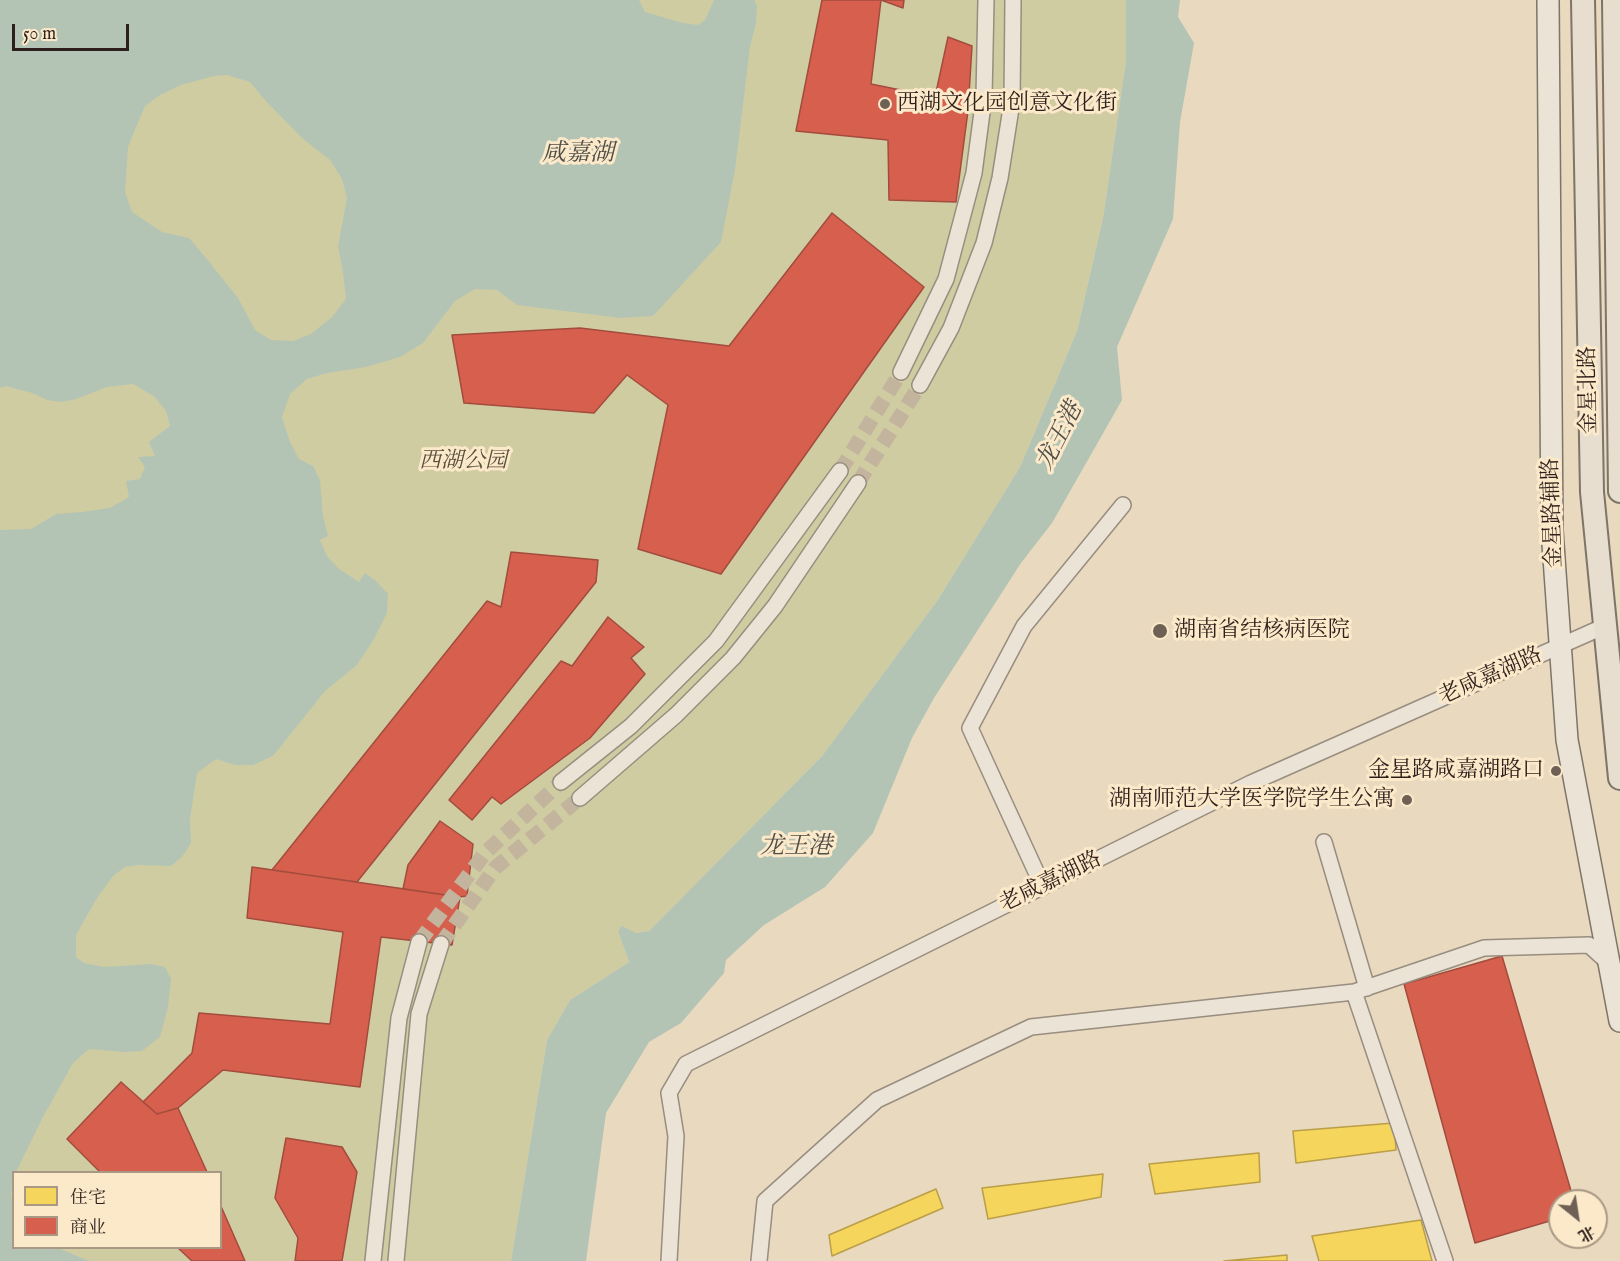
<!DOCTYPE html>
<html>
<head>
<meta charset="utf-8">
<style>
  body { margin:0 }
  #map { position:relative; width:1620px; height:1261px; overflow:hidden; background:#e8d9bf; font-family:"IM FELL English","Noto Serif SC",serif }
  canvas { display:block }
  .legend { position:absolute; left:12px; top:1171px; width:210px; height:78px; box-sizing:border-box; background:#fbe9ca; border:2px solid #a99884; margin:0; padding:8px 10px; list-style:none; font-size:18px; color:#2d1f1b }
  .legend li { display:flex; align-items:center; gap:12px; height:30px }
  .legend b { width:30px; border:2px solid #a99884 }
  .north { position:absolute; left:1548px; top:1189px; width:60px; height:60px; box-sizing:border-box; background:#fbe9ca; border:2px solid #a99884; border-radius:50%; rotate:150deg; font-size:16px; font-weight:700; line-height:24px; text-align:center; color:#2d1f1b }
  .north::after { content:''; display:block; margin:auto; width:21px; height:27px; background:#6e6054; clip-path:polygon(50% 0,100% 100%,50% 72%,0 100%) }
  .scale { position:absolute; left:12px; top:24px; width:117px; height:27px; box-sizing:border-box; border:3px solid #2d1f1b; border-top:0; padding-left:8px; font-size:18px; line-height:21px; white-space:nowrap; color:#2d1f1b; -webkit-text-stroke:4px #fbe9ca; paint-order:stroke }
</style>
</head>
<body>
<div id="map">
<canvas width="1620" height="1261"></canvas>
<ul class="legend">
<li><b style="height:16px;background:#f6d55c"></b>住宅</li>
<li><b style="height:16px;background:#d6604d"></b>商业</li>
</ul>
<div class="north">北</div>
<div class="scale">50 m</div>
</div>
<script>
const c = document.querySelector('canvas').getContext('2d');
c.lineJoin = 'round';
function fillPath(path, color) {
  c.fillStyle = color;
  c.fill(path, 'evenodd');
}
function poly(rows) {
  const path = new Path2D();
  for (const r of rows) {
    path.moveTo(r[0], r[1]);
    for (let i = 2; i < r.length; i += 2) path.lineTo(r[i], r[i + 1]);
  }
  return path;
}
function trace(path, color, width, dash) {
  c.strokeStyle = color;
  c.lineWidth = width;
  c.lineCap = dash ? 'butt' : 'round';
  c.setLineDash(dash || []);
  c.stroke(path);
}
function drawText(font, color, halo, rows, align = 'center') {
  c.font = font + ' "IM FELL English","Noto Serif SC",serif';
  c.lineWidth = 6;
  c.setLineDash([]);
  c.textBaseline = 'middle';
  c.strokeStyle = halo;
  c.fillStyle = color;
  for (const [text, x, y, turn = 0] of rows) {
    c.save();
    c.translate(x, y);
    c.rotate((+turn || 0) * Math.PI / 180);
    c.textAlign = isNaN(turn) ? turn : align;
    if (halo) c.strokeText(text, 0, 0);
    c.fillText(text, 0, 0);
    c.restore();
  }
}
fillPath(poly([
  [0,0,1126,0,1126,61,1103,218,1077,331,1020,467,937,601,822,756,649,931,636,933,618,931,629,962,570,1000,547,1040,511,1261,0,1261],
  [14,1172,220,1172,220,1248,14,1248]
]), '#d0cca2');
fillPath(poly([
  [0,0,639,0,645,12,683,23,698,25,705,20,714,0,754,0,757,6,756,23,750,47,735,170,721,242,653,316,621,318,517,305,497,290,475,289,455,301,423,343,400,357,366,367,327,373,307,379,290,394,282,417,290,442,299,459,313,466,320,480,323,516,328,536,320,540,327,556,339,569,359,582,365,573,376,581,388,594,387,613,374,639,357,665,325,691,273,756,253,765,235,765,216,759,197,773,190,819,191,843,182,857,171,866,138,865,125,867,113,876,97,898,76,935,76,957,84,963,104,967,151,964,165,967,171,979,168,1007,160,1037,142,1051,124,1052,89,1049,73,1063,43,1117,16,1172,14,1172,11,1195,13,1204,14,1248,58,1248,89,1261,0,1261,0,530,31,529,56,514,82,512,110,508,129,497,126,481,140,479,145,467,138,457,155,456,149,442,170,426,166,411,155,397,133,384,107,387,76,399,61,402,47,400,32,393,6,386,0,388],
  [227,75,250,82,263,98,302,138,330,160,342,179,347,198,338,246,343,272,346,299,332,317,311,334,293,341,271,340,255,330,238,298,206,258,189,238,162,232,132,212,125,192,128,147,145,106,160,95,181,85,214,76],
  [1126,0,1180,0,1178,17,1194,43,1180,122,1173,219,1117,347,1122,400,1052,523,1021,563,934,698,912,738,873,833,825,887,764,925,726,960,724,973,681,1023,649,1042,635,1065,606,1113,586,1261,511,1261,547,1040,570,1000,629,962,618,931,622,926,636,933,649,931,822,756,937,601,1020,467,1077,331,1103,218,1126,61]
]), '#b4c4b4');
const homes = poly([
  [1394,1123,1396,1150,1296,1163,1293,1131,1394,1123],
  [1259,1153,1260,1182,1155,1194,1149,1164,1259,1153],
  [1103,1174,1101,1197,988,1219,982,1188,1103,1174],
  [936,1189,943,1208,832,1256,829,1235,936,1189],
  [1421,1220,1432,1261,1319,1261,1312,1236,1421,1220],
  [1287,1255,1287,1261,1224,1261,1287,1255]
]);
fillPath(homes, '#f6d55c');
trace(homes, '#ba9e48', 1.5);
const shops = poly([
  [822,0,904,0,903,8,881,0,871,84,935,97,948,37,972,46,968,111,956,202,889,200,888,140,796,131,822,0],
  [832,213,924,287,721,574,638,549,668,405,627,375,594,413,464,403,452,335,580,328,729,346,832,213],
  [511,552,598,560,596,582,357,882,272,870,487,601,501,607,511,552],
  [608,617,644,647,631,658,645,674,590,738,501,804,492,797,472,820,449,800,561,661,572,666,608,617],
  [440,821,473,844,467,896,460,897,403,889,408,865,440,821],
  [252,867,460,897,452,945,381,937,360,1087,223,1070,178,1108,157,1114,143,1102,192,1053,199,1013,330,1024,343,932,247,918,252,867],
  [1502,956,1574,1201,1560,1201,1560,1218,1475,1243,1404,984,1502,956],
  [121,1082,157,1114,178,1108,207,1172,100,1172,67,1139,121,1082],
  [286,1138,342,1147,357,1172,342,1261,295,1261,298,1238,275,1198,286,1138],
  [220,1204,245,1261,192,1261,178,1248,220,1248,220,1204]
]);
fillPath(shops, '#d6604d');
trace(shops, '#a34c3e', 1.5);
trace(poly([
  [840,471,901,372],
  [858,483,920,385],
  [419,942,485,853,561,782],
  [441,944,495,868,580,798]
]), '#c3b49e', 15, [15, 8]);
const street = poly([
  [901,372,946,279,974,173,984,97,986,0],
  [920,385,951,328,984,243,1000,178,1012,102,1013,0],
  [561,782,631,726,716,641,840,471],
  [580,798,676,715,733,658,775,606,858,483],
  [1324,842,1367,988],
  [1043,887,970,728,1024,626,1123,505],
  [1354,992,1445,1261],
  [373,1261,399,1018,419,942],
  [396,1261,419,1014,441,944],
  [669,1261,676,1136,669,1093,686,1064,1251,783,1605,626],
  [759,1261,765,1201,877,1100,1031,1027,1354,992,1484,948,1589,945,1611,965]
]);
const secondary = poly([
  [1548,0,1552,530,1567,740,1620,1021]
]);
const primary = poly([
  [1583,0,1592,492,1620,778],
  [1614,0,1620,491]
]);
trace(street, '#988d7f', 18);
trace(secondary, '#7e7468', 24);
trace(primary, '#7e7468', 26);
trace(street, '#ebe3d6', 15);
trace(secondary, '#ebe3d6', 21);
trace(primary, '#e7decf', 22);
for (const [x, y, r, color] of [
  [885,104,6,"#6e6054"],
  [1160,631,8,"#6e6054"],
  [1556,771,6,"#6e6054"],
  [1407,800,6,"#6e6054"]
]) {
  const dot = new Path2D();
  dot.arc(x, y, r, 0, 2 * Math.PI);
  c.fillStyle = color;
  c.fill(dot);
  trace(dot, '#fbe9ca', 2);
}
drawText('22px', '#2d1f1b', '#fbe9ca', [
  ["西湖文化园创意文化街",897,104],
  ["湖南省结核病医院",1174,631],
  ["金星路咸嘉湖路口",1544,771,"right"],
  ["湖南师范大学医学院学生公寓",1395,800,"right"]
], 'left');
drawText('22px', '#2d1f1b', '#fbe9ca', [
  ["金星北路",1590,390,-91],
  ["金星路辅路",1554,513,-92],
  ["老咸嘉湖路",1491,677,-24],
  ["老咸嘉湖路",1051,883,-26]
]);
drawText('italic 22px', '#58503d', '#fbe9ca', [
  ["西湖公园",463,462]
]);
drawText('italic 24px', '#4f4e48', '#fbe9ca', [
  ["咸嘉湖",578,155],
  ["龙王港",1061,437,-63],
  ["龙王港",796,848]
]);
</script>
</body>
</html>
